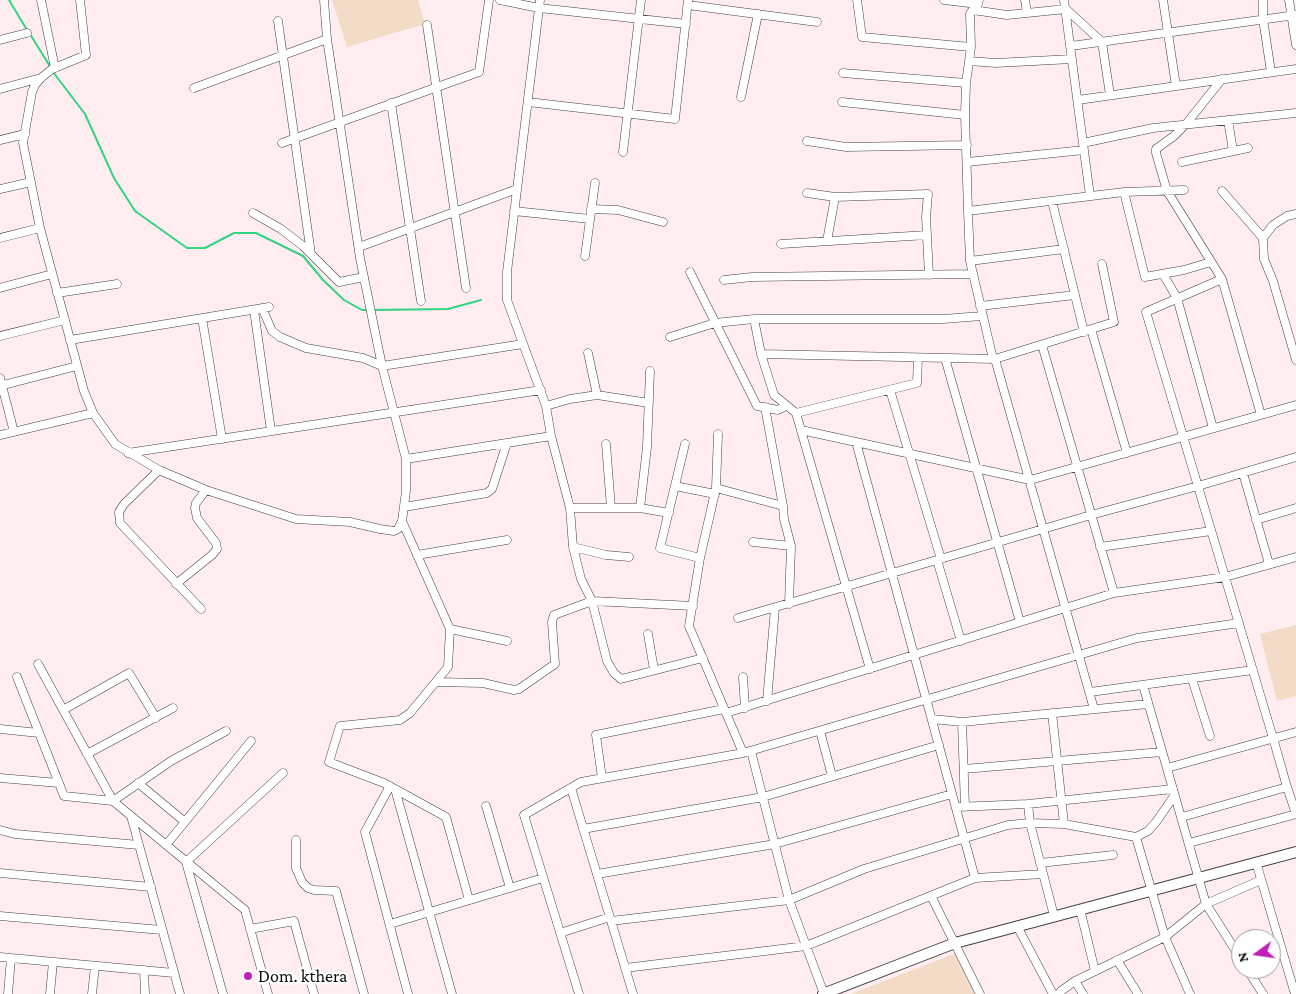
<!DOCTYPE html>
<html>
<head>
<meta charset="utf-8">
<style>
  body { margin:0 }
  #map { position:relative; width:1296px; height:994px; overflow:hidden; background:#ffedef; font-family:"Crimson Pro",serif }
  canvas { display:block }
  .north { position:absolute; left:1231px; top:929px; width:50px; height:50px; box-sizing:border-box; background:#fff; border:1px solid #9e9e9e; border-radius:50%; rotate:256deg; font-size:14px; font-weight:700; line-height:20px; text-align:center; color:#0d0d0d }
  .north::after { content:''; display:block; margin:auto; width:18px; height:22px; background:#c31fb9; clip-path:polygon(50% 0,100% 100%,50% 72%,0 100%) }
</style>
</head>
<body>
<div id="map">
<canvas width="1296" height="994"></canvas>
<div class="north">N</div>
</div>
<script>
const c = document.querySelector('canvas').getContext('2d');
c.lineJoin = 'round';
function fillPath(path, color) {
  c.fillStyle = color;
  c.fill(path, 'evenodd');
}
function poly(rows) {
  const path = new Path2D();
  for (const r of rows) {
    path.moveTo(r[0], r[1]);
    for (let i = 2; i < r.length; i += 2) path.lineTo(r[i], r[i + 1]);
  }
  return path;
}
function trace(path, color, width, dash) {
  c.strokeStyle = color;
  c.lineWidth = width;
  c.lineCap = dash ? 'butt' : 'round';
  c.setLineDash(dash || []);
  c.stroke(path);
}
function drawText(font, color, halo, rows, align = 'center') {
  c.font = font + ' "Crimson Pro",serif';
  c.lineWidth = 5;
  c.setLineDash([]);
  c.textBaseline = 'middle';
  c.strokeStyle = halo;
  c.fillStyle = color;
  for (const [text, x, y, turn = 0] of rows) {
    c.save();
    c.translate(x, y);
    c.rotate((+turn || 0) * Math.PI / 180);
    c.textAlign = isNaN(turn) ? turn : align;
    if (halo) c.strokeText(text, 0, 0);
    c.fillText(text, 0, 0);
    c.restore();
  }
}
fillPath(poly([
  [332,0,418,0,425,24,347,47],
  [1296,625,1296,696,1277,701,1260,634],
  [956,953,975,994,851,994]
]), '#f2dbc7');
trace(poly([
  [9,0,27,30],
  [30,34,51,68],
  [53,72,85,114,114,178,135,211,187,248,205,248,234,233,256,233,303,256,323,280,344,300,362,310,369,310],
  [373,310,448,309,481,300]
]), '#33d384', 2);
const minor = poly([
  [41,0,55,68],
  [80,0,86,55,52,69,41,78,35,85,32,92,23,143,40,228,84,391,93,413,115,444,159,470,206,490,296,519,350,522,380,529,394,531,398,529,402,521,406,491,406,459,382,366,360,258,327,39,324,0],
  [500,0,539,8,686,24],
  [540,0,507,272,507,300,546,406,551,436,570,508,573,547,581,579,592,601,693,606],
  [857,0,862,37,971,47],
  [944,0,978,4],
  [979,0,970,14,971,47,966,83,965,115,968,211,970,261,993,359],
  [1025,0,1027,13],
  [1064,0,1090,196],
  [1163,0,1176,86],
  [1263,0,1263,19,1271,72],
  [1289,0,1296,45],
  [688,5,817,22],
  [973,10,1007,15,1066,9,1102,42,1110,95],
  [278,21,311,254],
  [427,25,466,288],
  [0,40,27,33],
  [1071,46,1296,15],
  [969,61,996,63,1072,59],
  [843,73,966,83],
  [1222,79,1186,124,1174,136,1156,149,1156,153,1167,191,1222,279,1261,415],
  [194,88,327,39],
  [0,89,41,78],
  [741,97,758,14],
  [1078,100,1296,69],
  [528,102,675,119,688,0],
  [842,102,965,115],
  [391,103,421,301],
  [1228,120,1233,151],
  [0,140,25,134],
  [807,141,846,147,967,145],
  [282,143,479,72,489,0],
  [1083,143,1153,128,1296,113],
  [623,152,641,0],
  [967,162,1084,150],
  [1182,162,1248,148],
  [0,189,31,182],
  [1222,191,1263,238,1264,259,1273,281,1296,360],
  [1124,192,1145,277,1184,270,1211,262],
  [807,193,835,197,928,194,926,217,929,275],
  [1052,201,1084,332],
  [591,209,618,210,663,222],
  [514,211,590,219],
  [968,211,1124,192,1184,190],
  [253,213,281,229,303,246,339,282,364,277],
  [0,238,40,228],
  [1263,238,1273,225,1287,216,1296,214],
  [827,241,835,197],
  [781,244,927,235],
  [359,247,517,189],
  [585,256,595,183],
  [970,261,1064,249],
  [690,272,757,406,778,410,786,406],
  [1163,274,1177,298,1213,428],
  [1222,279,1146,312,1273,738,1287,787,1296,814],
  [724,280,752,277,973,274],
  [0,288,52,274],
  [57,293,117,284],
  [980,306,1075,295],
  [262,308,272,331,280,337,306,348,363,358,382,366,523,344],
  [254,310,271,431],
  [202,318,222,439],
  [754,319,761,354,774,395,796,413,870,669],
  [1091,329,1127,453],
  [0,336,65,320],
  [670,337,715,323,754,319,943,319,982,316],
  [70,340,269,307],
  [1042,345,1114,593],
  [588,353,597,395],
  [761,354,995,359,1114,322,1102,264],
  [945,358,1020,622],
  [995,359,1094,709],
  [0,378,14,432],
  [0,386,77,366],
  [890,390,941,559],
  [546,406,570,399,597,395,649,403],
  [765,407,783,506,784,519,791,546,789,604],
  [796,413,917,383,918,358],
  [801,430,1030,480,1296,405],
  [718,434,716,488,700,558,689,626,743,753],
  [0,435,93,413],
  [856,442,975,878],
  [606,444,611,508],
  [685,444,660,548,700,558],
  [128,453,541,390],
  [406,459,551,436],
  [159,470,124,504,119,512,120,523,201,609],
  [1243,473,1269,564],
  [675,486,715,494],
  [716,488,783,506],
  [404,507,487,493,492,489,507,443],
  [570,508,640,508,669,513],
  [640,508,647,447,650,371],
  [1256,520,1296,508],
  [402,521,450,629,448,667,410,713,400,720,340,726,329,762,384,783,446,817,469,900],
  [753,542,791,546],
  [573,547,606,555,629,557],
  [1100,547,1211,531],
  [417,555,507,540],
  [937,560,961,641],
  [176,584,212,555,217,549,216,543,197,518,195,508,196,503,206,490],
  [738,618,1091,515,1198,486,1296,457],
  [450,629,507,641],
  [648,634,654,670],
  [38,664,113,801,245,910,268,994],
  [17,677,64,796,113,801,171,761,226,731],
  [743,677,745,708],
  [1192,679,1210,736],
  [436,682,483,683,514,690,519,689,555,664,552,622,554,615,592,601,607,661,614,673,621,679,703,658],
  [1143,685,1206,904,1241,959],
  [1090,692,1253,670],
  [767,701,775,608],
  [63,710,129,673,156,718],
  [726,713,1114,593,1225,577,1296,557],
  [1052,713,1064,824],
  [932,719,962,722,1148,704],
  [962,722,965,807],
  [0,729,39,733],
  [820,731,832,776],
  [751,751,789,900,824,994],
  [87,754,173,708],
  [1167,768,1296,732],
  [964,769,1162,752],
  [0,778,59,783],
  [602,778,596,735,724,709],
  [138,783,185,822],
  [390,786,365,832,408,994],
  [571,788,633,994],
  [395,789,452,994],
  [1028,804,1030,823,1054,916],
  [486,806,510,888],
  [956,807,1028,804,1173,789],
  [131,816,180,994],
  [1182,817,1287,787],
  [583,829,763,797,939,745],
  [0,830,15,834,139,845],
  [1136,837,1165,937,1190,994],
  [296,840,296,868,302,882,308,888,314,890,336,891,364,994],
  [1189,843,1296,814],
  [166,845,251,741],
  [1256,862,1295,994],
  [1040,863,1113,855],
  [0,873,151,887],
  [597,874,775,844,952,794],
  [931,896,980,994],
  [1080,909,1095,971],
  [0,916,162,930],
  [611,921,789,900,864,869,1008,825,1030,823,1064,824,1136,837,1148,831,1156,822,1174,796],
  [390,924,543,878],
  [1017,926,1053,994],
  [250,929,294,921,314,994],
  [560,933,610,917],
  [0,957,174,973],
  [1117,960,1138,994],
  [625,968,806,946,975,878,1043,874],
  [1247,969,1263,994],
  [144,970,145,994],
  [1075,981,1083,994],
  [8,994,11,958],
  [50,994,53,962],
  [92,994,95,966],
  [223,994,186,862,283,773],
  [579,994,524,815,581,782,743,753,1137,638,1239,623],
  [1059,994,1061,991,1075,981,1165,937,1206,904,1261,880]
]);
const tertiary = poly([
  [823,994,955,943,1296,852]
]);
trace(minor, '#404040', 9);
trace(tertiary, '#404040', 12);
trace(minor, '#fff', 8);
trace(tertiary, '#fff', 10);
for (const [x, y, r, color] of [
  [248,976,5,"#c31fb9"]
]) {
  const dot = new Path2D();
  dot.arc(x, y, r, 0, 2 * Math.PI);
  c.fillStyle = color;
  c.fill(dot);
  trace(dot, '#fff', 2);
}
drawText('18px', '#0d0d0d', '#fff', [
  ["Dom. kthera",258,976]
], 'left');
</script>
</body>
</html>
